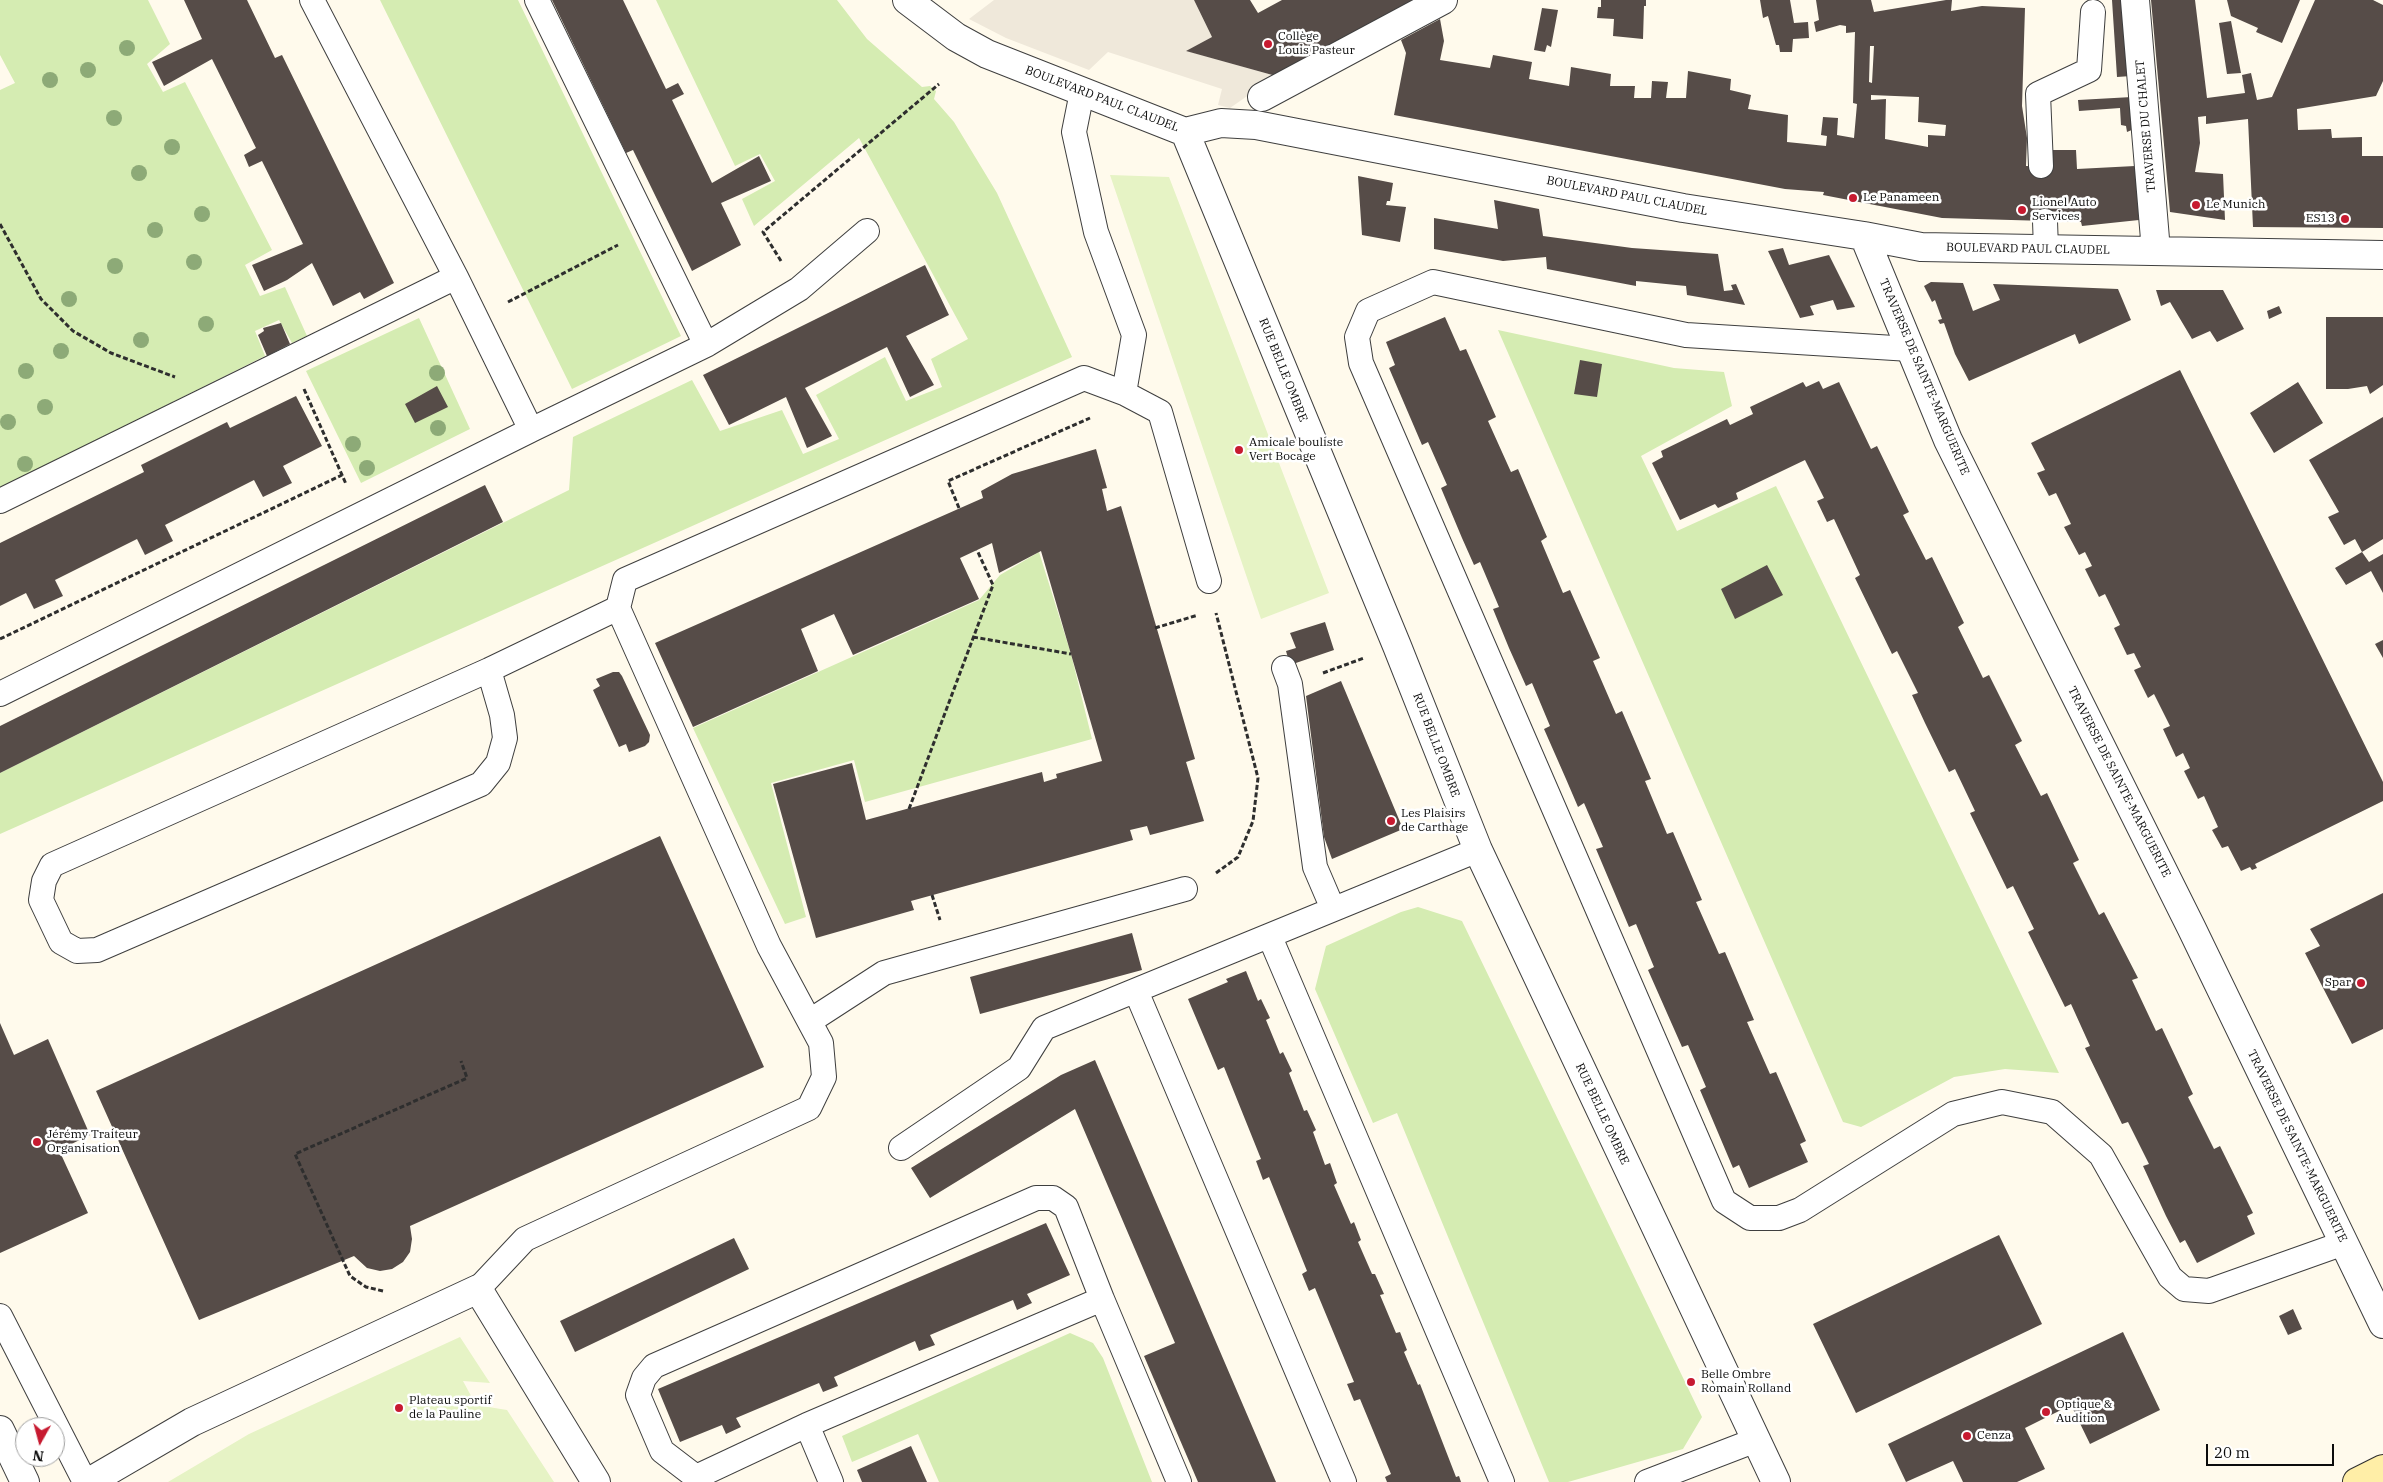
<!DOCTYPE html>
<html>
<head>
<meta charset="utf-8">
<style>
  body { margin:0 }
  #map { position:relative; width:2383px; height:1482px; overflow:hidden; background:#fffaec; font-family:"IBM Plex Serif",serif }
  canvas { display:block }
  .north { position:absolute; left:15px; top:1417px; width:50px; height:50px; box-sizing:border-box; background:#fff; border:1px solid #9e9e9e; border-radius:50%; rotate:187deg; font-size:14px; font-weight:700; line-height:20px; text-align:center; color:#0c0c0c }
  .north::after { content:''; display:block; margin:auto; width:18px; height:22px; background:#c71a30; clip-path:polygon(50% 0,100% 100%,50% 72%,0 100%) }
  .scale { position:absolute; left:2206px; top:1444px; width:128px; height:22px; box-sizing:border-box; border:2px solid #0c0c0c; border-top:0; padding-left:6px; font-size:15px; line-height:18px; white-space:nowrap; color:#0c0c0c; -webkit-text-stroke:4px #fff; paint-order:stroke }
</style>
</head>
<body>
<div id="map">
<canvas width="2383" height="1482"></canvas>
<div class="north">N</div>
<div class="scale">20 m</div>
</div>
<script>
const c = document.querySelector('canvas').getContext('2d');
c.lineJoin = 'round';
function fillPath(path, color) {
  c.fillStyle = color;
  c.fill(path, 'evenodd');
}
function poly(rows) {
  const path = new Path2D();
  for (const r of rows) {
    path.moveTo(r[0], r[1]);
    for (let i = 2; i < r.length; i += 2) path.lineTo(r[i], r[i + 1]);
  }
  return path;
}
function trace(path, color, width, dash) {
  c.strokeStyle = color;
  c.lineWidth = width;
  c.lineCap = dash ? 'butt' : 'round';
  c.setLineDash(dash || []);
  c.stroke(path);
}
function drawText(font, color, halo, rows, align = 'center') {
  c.font = font + ' "IBM Plex Serif",serif';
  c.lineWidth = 5;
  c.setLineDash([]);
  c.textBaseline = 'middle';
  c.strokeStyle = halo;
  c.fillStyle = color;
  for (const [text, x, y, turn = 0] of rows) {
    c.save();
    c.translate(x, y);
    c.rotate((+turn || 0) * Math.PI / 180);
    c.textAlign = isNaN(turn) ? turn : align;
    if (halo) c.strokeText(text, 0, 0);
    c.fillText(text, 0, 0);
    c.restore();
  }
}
fillPath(poly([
  [0,0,148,0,170,44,147,64,163,92,185,82,272,250,245,265,260,296,285,287,307,336,292,343,279,320,255,331,265,356,0,488,0,90,15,83,0,55],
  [380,0,518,0,681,336,572,389],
  [656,0,837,0,867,39,922,87,930,86,936,91,934,99,954,122,997,193,1072,357,0,834,0,773,569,490,573,437,692,380,720,431,782,410,803,454,839,439,816,395,885,357,906,401,942,387,931,359,968,339,859,138,754,226,742,199,775,181,760,154,735,166],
  [419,318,470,429,361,483,306,371],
  [1498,330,1674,368,1724,372,1732,406,1641,456,1677,531,1776,486,2059,1073,2005,1069,1954,1077,1861,1127,1843,1122],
  [1039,552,1071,654,1092,739,865,802,854,760,771,783,806,917,785,924,693,728,979,600,1000,575],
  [1418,907,1462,921,1702,1417,1683,1449,1568,1482,1549,1482,1397,1113,1373,1123,1315,989,1326,946,1401,912],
  [1070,1333,1093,1343,1103,1358,1152,1482,939,1482,918,1434,852,1462,842,1436]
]), '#d5ecb2');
fillPath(poly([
  [1110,175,1169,177,1329,593,1261,619],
  [460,1337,490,1383,463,1381,476,1405,507,1410,554,1482,168,1482,249,1434]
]), '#e6f3c5');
fillPath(poly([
  [994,0,1194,0,1212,37,1187,51,1276,76,1230,108,1218,105,1222,89,1108,52,1089,70,1006,38,969,19]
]), '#efe8da');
fillPath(poly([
  [184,0,247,0,275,58,282,55,394,283,364,299,360,292,333,306,312,263,287,280,264,291,252,265,303,244,262,161,249,167,244,155,256,148,212,59,164,86,152,62,202,39],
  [552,0,623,0,666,89,678,83,684,94,672,100,712,183,759,156,771,181,721,203,741,245,692,271,633,150,626,153],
  [1194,0,1250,0,1258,13,1282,0,1420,0,1276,76,1186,51,1212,37],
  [1601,0,1646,0,1646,6,1644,6,1643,39,1613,36,1614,19,1597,18,1598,7,1601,7],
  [1760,0,1790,0,1794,23,1808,22,1809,38,1793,39,1792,52,1780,52,1779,45,1776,45,1768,16,1763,18],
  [1816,0,1871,0,1874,12,1946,0,1952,0,1951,11,1982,6,2025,8,2022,106,2027,138,2026,166,2053,167,2051,150,2076,150,2077,169,2135,166,2139,220,2082,226,2081,222,1942,218,1823,195,1824,192,1785,189,1394,115,1406,53,1401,40,1440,19,1444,41,1440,60,1490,68,1493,55,1532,62,1529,79,1569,86,1571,67,1611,74,1610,86,1635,86,1634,98,1651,98,1652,81,1668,82,1666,98,1686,98,1688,71,1731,79,1730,90,1751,95,1748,109,1788,115,1787,142,1826,146,1827,136,1821,135,1823,117,1838,118,1837,135,1854,138,1857,104,1853,103,1855,32,1846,33,1846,26,1840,25,1816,32,1814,22,1819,20],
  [1870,46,1874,46,1872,83,1869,82],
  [1871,95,1919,97,1918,122,1946,125,1945,136,1928,135,1928,147,1885,139,1886,99,1871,100],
  [2112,0,2126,0,2131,76,2117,77],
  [2151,0,2195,0,2207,98,2245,93,2242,75,2251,73,2257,100,2272,97,2315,0,2373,0,2383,5,2383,81,2376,96,2297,109,2298,130,2331,129,2332,138,2362,137,2362,156,2383,156,2383,228,2253,227,2248,119,2206,124,2206,116,2198,117,2200,143,2195,172,2223,174,2225,220,2170,212],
  [2227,0,2300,0,2282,43,2256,32,2258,28,2231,16],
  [1542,8,1558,10,1551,47,1547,45,1545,52,1534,50],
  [2231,21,2241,73,2227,74,2219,23],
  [2132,97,2134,129,2127,132,2126,126,2121,125,2120,108,2079,111,2078,100],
  [1358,176,1393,183,1390,201,1387,201,1386,205,1406,207,1400,242,1362,235],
  [1494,200,1539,209,1543,236,1632,248,1718,254,1724,291,1733,290,1731,285,1736,284,1745,305,1687,295,1686,286,1636,281,1636,286,1547,269,1546,257,1503,261,1434,249,1434,218,1498,229],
  [1783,248,1789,265,1829,255,1855,307,1837,310,1833,300,1810,306,1814,315,1800,318,1768,251],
  [925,265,949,315,906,336,934,385,910,397,887,347,805,388,832,436,807,448,786,397,729,425,703,375],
  [1931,282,1963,283,1973,311,2000,300,1993,284,2118,289,2131,320,2079,344,2075,334,1969,381,1955,354,1944,323,1940,324,1938,320,1942,319,1935,300,1932,302,1924,286],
  [2156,290,2223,290,2244,329,2217,342,2210,331,2192,339,2170,302,2161,306],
  [2279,306,2282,313,2269,319,2267,311],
  [1445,317,1460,351,1466,349,1496,417,1488,421,1511,472,1518,469,1547,537,1541,541,1563,593,1570,590,1600,658,1593,661,1616,714,1622,711,1651,779,1645,781,1667,834,1673,832,1702,900,1696,902,1719,954,1725,952,1754,1020,1747,1022,1770,1074,1776,1072,1806,1141,1800,1144,1808,1162,1749,1188,1739,1165,1733,1168,1700,1090,1706,1087,1688,1045,1682,1047,1648,970,1654,967,1636,924,1629,927,1596,849,1603,847,1584,803,1578,807,1566,779,1544,729,1550,726,1532,683,1526,686,1509,648,1493,609,1499,607,1480,562,1474,565,1462,538,1441,488,1447,485,1428,442,1422,445,1389,368,1395,365,1386,342],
  [2326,317,2383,317,2383,385,2370,394,2367,386,2348,389,2326,389],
  [281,323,290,344,267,356,258,335,264,331,263,328],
  [1580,360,1602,364,1597,397,1574,394],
  [2180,370,2383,782,2383,801,2255,864,2257,868,2252,870,2250,867,2241,871,2228,846,2222,848,2212,830,2218,827,2204,796,2198,799,2184,771,2190,768,2183,753,2176,757,2163,729,2170,726,2154,694,2148,698,2134,670,2141,667,2134,653,2127,655,2114,628,2120,625,2105,594,2099,597,2085,569,2092,566,2085,552,2079,555,2064,527,2071,524,2056,493,2049,496,2037,473,2045,470,2031,443],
  [1819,381,1823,389,1839,382,1871,449,1877,446,1909,512,1903,515,1926,560,1932,557,1964,623,1958,627,1983,678,1989,675,2022,741,2015,745,2041,796,2047,793,2079,860,2073,863,2099,915,2104,912,2138,978,2132,980,2156,1031,2162,1028,2193,1094,2188,1097,2214,1149,2220,1146,2253,1213,2247,1216,2255,1234,2197,1263,2185,1240,2180,1243,2166,1216,2143,1166,2149,1164,2128,1122,2122,1124,2085,1048,2090,1046,2071,1004,2065,1007,2028,932,2034,929,2013,886,2007,889,1970,813,1975,811,1955,769,1949,772,1925,723,1912,695,1918,693,1897,651,1892,654,1855,578,1860,575,1834,519,1827,522,1817,501,1824,498,1805,460,1736,493,1738,499,1718,508,1715,504,1680,520,1652,463,1663,457,1661,451,1727,419,1730,425,1753,414,1750,407,1803,382,1806,387],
  [2298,382,2323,423,2274,453,2250,413],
  [437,386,448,407,415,423,405,404],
  [296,396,322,446,283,466,292,483,263,497,254,480,165,525,173,541,145,555,137,539,55,580,63,596,34,609,26,593,0,606,0,543,144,472,141,465,227,422,230,428],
  [2383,417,2383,539,2362,552,2369,562,2383,554,2383,593,2371,571,2346,585,2335,568,2362,552,2355,539,2344,545,2328,517,2339,512,2309,460],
  [1096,449,1107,488,1102,489,1107,511,1121,506,1195,759,1186,762,1204,821,1150,835,1147,826,1130,830,1133,840,911,901,914,910,816,938,773,784,852,763,866,820,1042,772,1044,782,1057,778,1056,774,1102,761,1041,551,999,573,992,543,960,558,979,599,853,655,834,614,801,629,818,671,693,727,655,643,983,498,981,491,1012,474],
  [485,485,503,522,0,773,0,726],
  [1767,565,1783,595,1735,619,1721,589],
  [1325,622,1334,650,1290,665,1286,651,1296,648,1290,633],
  [2383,640,2383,658,2375,644],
  [613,672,619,672,622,676,650,735,649,742,645,746,629,752,626,744,619,747,593,690,600,686,596,679],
  [1341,681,1403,829,1332,859,1324,837,1306,696],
  [660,836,764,1067,410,1226,412,1239,410,1252,403,1262,392,1269,380,1271,367,1268,354,1256,199,1320,96,1091],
  [2383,893,2383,1029,2352,1044,2305,953,2320,946,2310,929],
  [1132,933,1142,970,980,1014,970,977],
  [1246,971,1258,1001,1261,999,1270,1018,1266,1020,1280,1054,1283,1052,1292,1071,1289,1073,1304,1111,1307,1110,1316,1130,1313,1132,1325,1165,1330,1163,1337,1183,1334,1185,1351,1224,1354,1222,1361,1240,1358,1242,1372,1274,1375,1274,1384,1294,1380,1295,1396,1333,1400,1332,1407,1350,1404,1352,1418,1385,1420,1384,1456,1477,1459,1476,1461,1482,1387,1482,1385,1477,1391,1474,1360,1399,1354,1401,1347,1384,1354,1382,1315,1288,1309,1291,1302,1274,1307,1271,1269,1177,1263,1180,1256,1161,1261,1159,1224,1067,1218,1070,1188,999,1228,982,1226,979],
  [0,1023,14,1055,48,1039,90,1135,59,1150,88,1213,0,1253],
  [1095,1060,1276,1482,1198,1482,1144,1356,1175,1343,1075,1109,930,1198,911,1168,1061,1075],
  [1046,1223,1070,1275,1027,1294,1032,1303,1017,1310,1013,1300,930,1335,935,1345,919,1351,915,1341,834,1377,838,1386,823,1392,819,1383,736,1418,741,1427,726,1434,722,1425,680,1442,658,1389],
  [1999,1235,2042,1324,1856,1413,1813,1324],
  [734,1238,749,1269,575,1352,560,1321],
  [2293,1309,2302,1329,2288,1335,2279,1316],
  [2123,1332,2160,1410,2090,1444,2071,1405,2025,1428,2045,1469,2017,1482,1963,1482,1953,1461,1906,1482,1888,1444],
  [911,1446,927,1482,862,1482,857,1470]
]), '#564c48');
const service = poly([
  [537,0,706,345],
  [1082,92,1074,132,1096,232,1134,335,1124,393],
  [2041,166,2038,94,2089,70,2093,12],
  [2045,221,2046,249],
  [1910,349,1686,335,1433,282,1368,311,1357,337,1361,363,1724,1201,1750,1218,1779,1218,1800,1210,1953,1114,2002,1102,2052,1112,2101,1155,2170,1277,2184,1289,2209,1291,2344,1243],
  [531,430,706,345,799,289,867,231],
  [0,501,456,277],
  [1284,668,1290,684,1315,867,1333,909],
  [489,670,502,715,505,738,498,763,481,784,97,950,77,951,61,942,41,900,44,881,52,865,489,670,618,608],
  [0,694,531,430,456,277,312,0],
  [1270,937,1502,1482],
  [1136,991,1344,1482],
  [810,1021,884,973,1185,889],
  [901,1148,1019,1068,1044,1028,1478,850],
  [478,1289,525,1239,809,1108,824,1077,821,1043,769,946,618,608,625,580,1084,378,1124,393,1160,412,1209,581],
  [0,1316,85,1482],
  [807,1425,1102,1299,1179,1482],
  [696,1477,662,1451,638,1395,644,1378,654,1366,1036,1198,1053,1198,1066,1207,1102,1299],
  [702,1482,696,1477,807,1425,831,1482],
  [1647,1482,1756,1440]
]);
const pedestrian = poly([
  [1262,97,1443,0]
]);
const minor = poly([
  [907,0,956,37,987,54,1185,132,1221,123,1256,125,1683,208,1864,236,1921,247,2383,255],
  [2135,0,2156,251],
  [1185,132,1397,646,1478,850,1776,1482],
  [1864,236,1948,440,2191,927,2383,1324],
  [0,1430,25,1482],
  [89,1482,192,1422,478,1289,596,1482]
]);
const secondary = poly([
  [2357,1482,2383,1469]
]);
trace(service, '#3f3f3f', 26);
trace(pedestrian, '#3f3f3f', 30);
trace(minor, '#3f3f3f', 30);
trace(secondary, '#2e2e2e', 30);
trace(poly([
  [0,224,41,299,73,331,111,353,175,377],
  [781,261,763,232,939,84],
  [508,302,618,245],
  [304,389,346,484],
  [959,508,948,481,1090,418],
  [1155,628,1198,615],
  [973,637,1071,654],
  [0,639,342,475],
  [1323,673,1364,658],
  [909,809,993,585,977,550],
  [1216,873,1238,857,1253,821,1258,778,1216,613],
  [932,895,940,920],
  [383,1291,366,1287,350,1276,295,1154,467,1078,461,1061]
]), '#2e2e2e', 3, [5, 2.5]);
trace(service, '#fff', 24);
trace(pedestrian, '#fff', 28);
trace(minor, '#fff', 28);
trace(secondary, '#ffeea7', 28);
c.fillStyle = '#8daa77';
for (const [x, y] of [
  [127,48],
  [88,70],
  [50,80],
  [114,118],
  [172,147],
  [139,173],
  [202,214],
  [155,230],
  [194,262],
  [115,266],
  [69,299],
  [206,324],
  [141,340],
  [61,351],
  [26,371],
  [437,373],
  [45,407],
  [8,422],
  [438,428],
  [353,444],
  [25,464],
  [367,468]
]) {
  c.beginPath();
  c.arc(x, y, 8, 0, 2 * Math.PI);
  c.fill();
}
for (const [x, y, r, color] of [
  [1268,44,5,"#c71a30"],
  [1853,198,5,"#c71a30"],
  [2196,205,5,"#c71a30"],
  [2022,210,5,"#c71a30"],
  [2345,219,5,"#c71a30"],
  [1239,450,5,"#c71a30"],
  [1391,821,5,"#c71a30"],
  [2361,983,5,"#c71a30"],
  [37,1142,5,"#c71a30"],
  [1691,1382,5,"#c71a30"],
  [399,1408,5,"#c71a30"],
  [2046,1412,5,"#c71a30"],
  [1967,1436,5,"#c71a30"]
]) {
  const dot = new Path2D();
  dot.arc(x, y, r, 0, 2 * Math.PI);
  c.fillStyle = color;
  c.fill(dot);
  trace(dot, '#fff', 2);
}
drawText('12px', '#0c0c0c', '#fff', [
  ["Collège",1278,37],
  ["Louis Pasteur",1278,51],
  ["Le Panameen",1863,198],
  ["Lionel Auto",2032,203],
  ["Services",2032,217],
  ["Le Munich",2206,205],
  ["ES13",2335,219,"right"],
  ["Amicale bouliste",1249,443],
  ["Vert Bocage",1249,457],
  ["Les Plaisirs",1401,814],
  ["de Carthage",1401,828],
  ["Spar",2351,983,"right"],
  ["Jérémy Traiteur",47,1135],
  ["Organisation",47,1149],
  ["Belle Ombre",1701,1375],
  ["Romain Rolland",1701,1389],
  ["Plateau sportif",409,1401],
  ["de la Pauline",409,1415],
  ["Optique &",2056,1405],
  ["Audition",2056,1419],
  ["Cenza",1977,1436]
], 'left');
drawText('12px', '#0c0c0c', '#fff', [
  ["BOULEVARD PAUL CLAUDEL",1102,99,21],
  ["TRAVERSE DU CHALET",2146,126,-95],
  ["BOULEVARD PAUL CLAUDEL",1627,196,11],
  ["BOULEVARD PAUL CLAUDEL",2028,249,1],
  ["RUE BELLE OMBRE",1283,370,68],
  ["TRAVERSE DE SAINTE-MARGUERITE",1924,377,67],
  ["RUE BELLE OMBRE",1436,745,69],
  ["TRAVERSE DE SAINTE-MARGUERITE",2119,782,63],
  ["RUE BELLE OMBRE",1602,1114,65],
  ["TRAVERSE DE SAINTE-MARGUERITE",2297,1146,64]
]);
</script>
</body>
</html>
